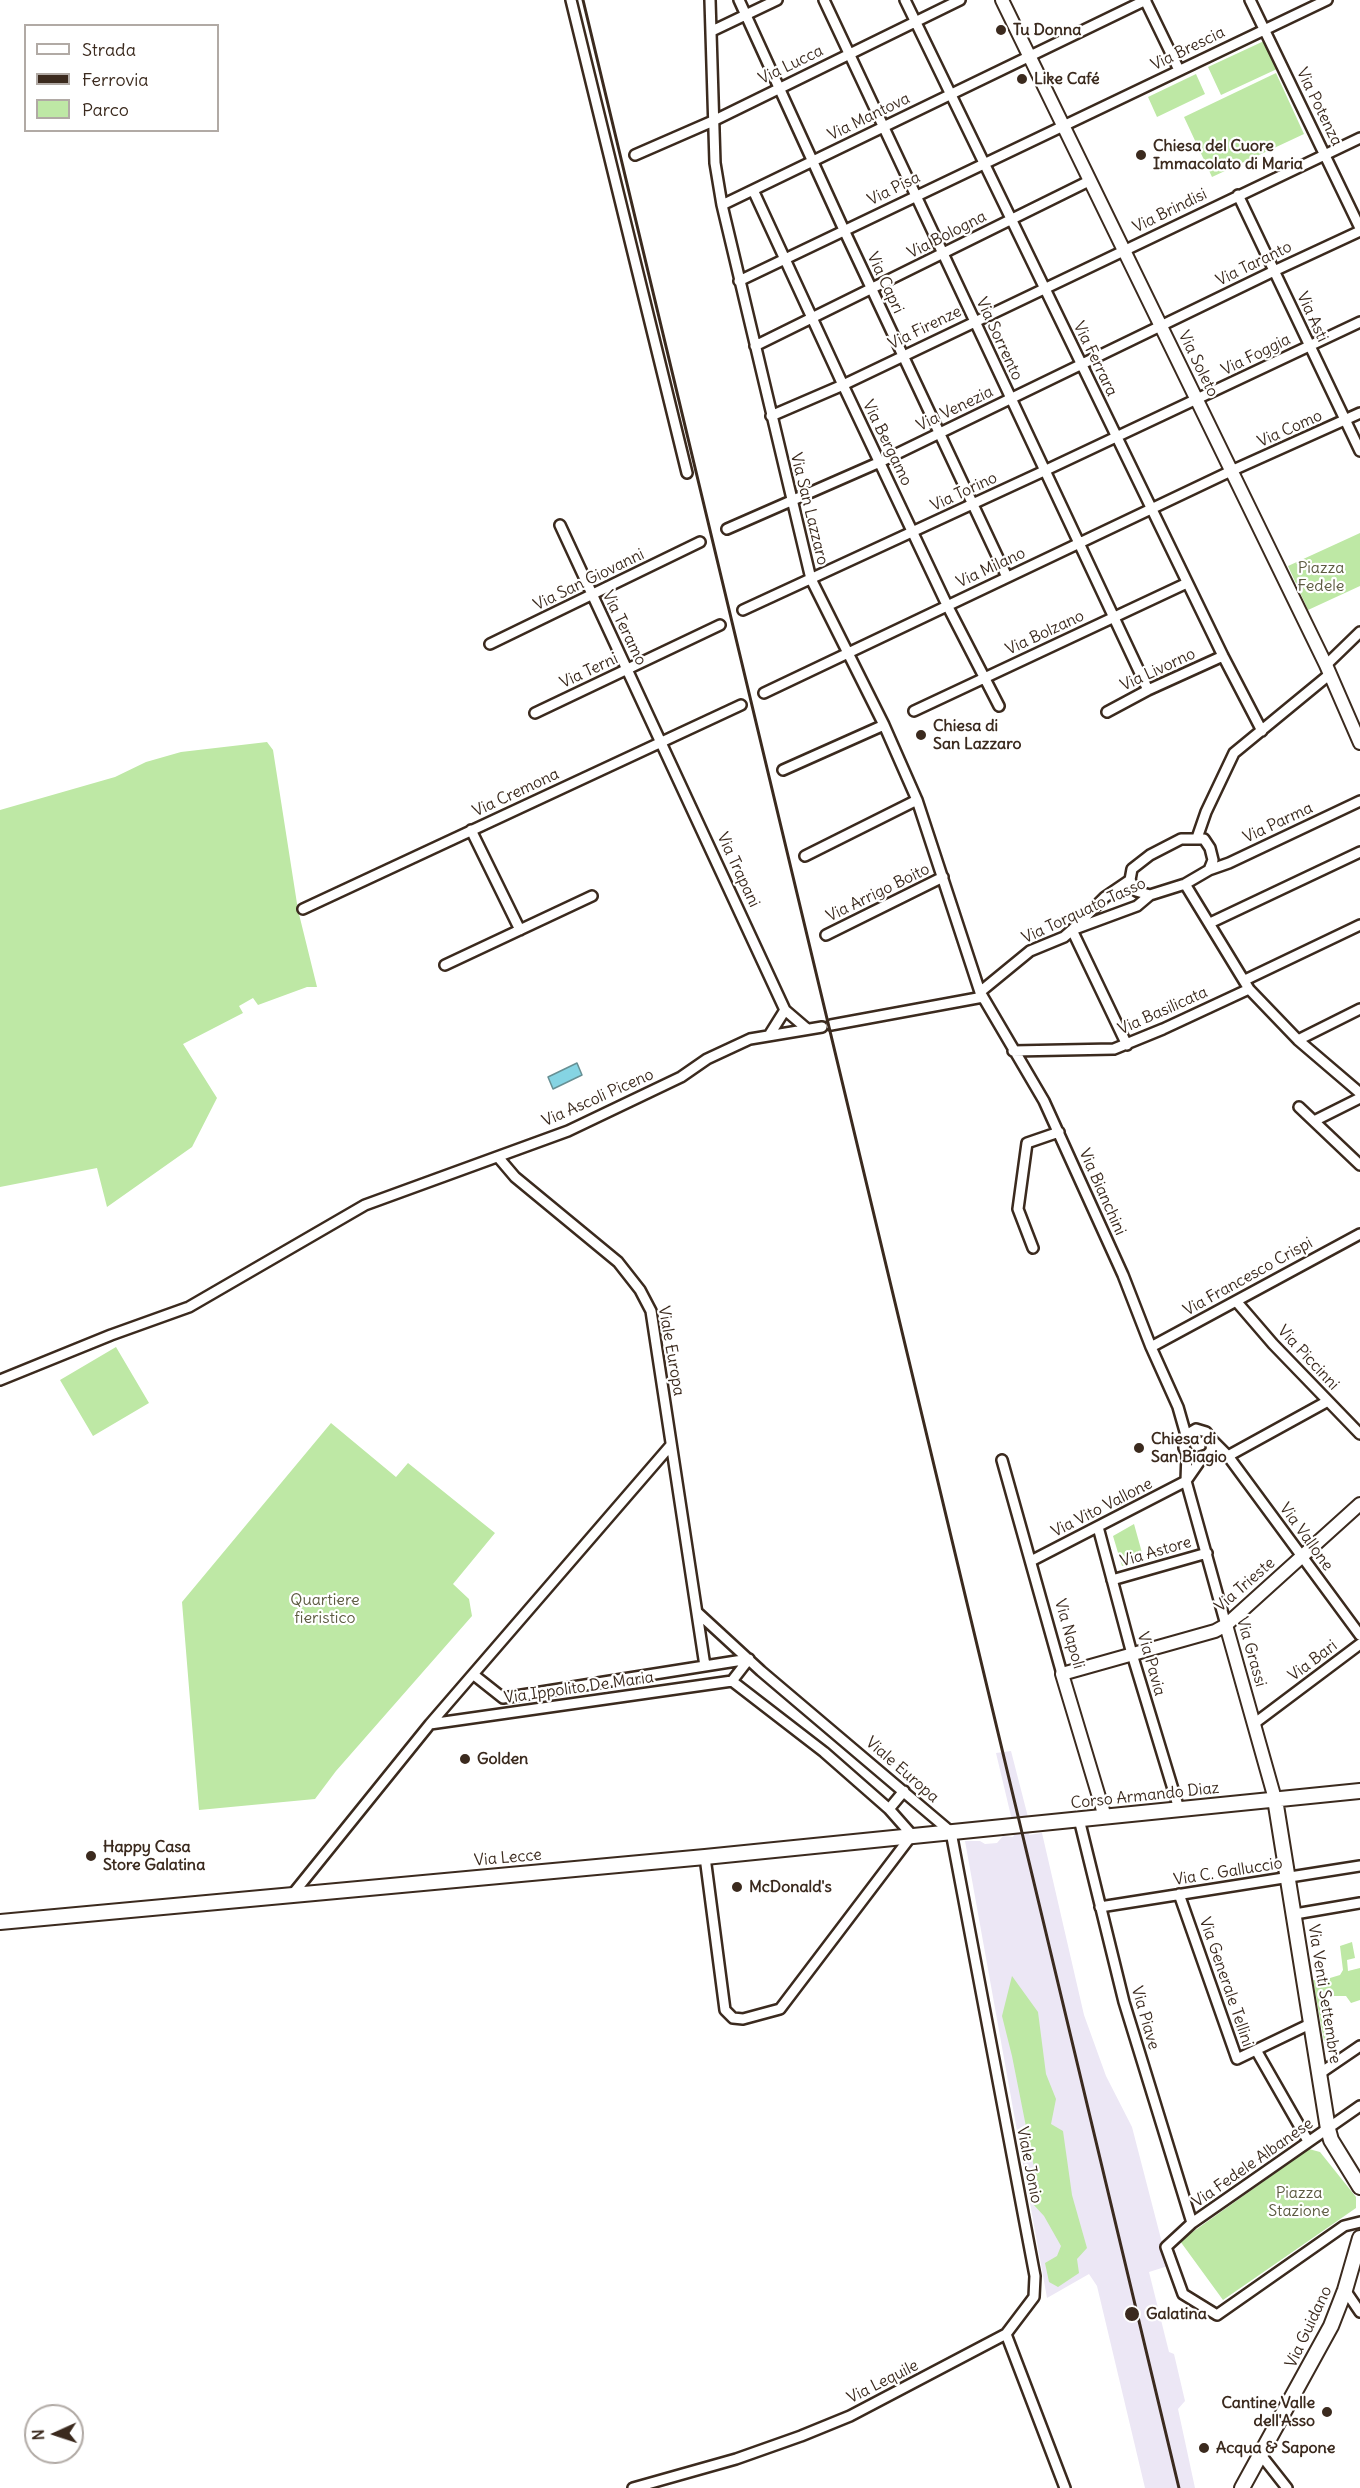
<!DOCTYPE html>
<html>
<head>
<meta charset="utf-8">
<style>
  body { margin:0 }
  #map { position:relative; width:1360px; height:2488px; overflow:hidden; background:#fff; font-family:Delius,sans-serif }
  canvas { display:block }
  .legend { position:absolute; left:24px; top:24px; width:195px; height:108px; box-sizing:border-box; background:#fff; border:2px solid #b1aaa5; margin:0; padding:8px 10px; list-style:none; font-size:18px; color:#3b2a1e }
  .legend li { display:flex; align-items:center; gap:12px; height:30px }
  .legend b { width:30px; border:2px solid #b1aaa5 }
  .north { position:absolute; left:24px; top:2404px; width:60px; height:60px; box-sizing:border-box; background:#fff; border:2px solid #b1aaa5; border-radius:50%; rotate:267deg; font-size:16px; font-weight:700; line-height:24px; text-align:center; color:#3b2a1e }
  .north::after { content:''; display:block; margin:auto; width:21px; height:27px; background:#3b2a1e; clip-path:polygon(50% 0,100% 100%,50% 72%,0 100%) }
</style>
</head>
<body>
<div id="map">
<canvas width="1360" height="2488"></canvas>
<ul class="legend">
<li><b style="height:8px;background:#fff"></b>Strada</li>
<li><b style="height:8px;background:#3b2a1e"></b>Ferrovia</li>
<li><b style="height:16px;background:#bee8a5"></b>Parco</li>
</ul>
<div class="north">N</div>
</div>
<script>
const c = document.querySelector('canvas').getContext('2d');
c.lineJoin = 'round';
function fillPath(path, color) {
  c.fillStyle = color;
  c.fill(path, 'evenodd');
}
function poly(rows) {
  const path = new Path2D();
  for (const r of rows) {
    path.moveTo(r[0], r[1]);
    for (let i = 2; i < r.length; i += 2) path.lineTo(r[i], r[i + 1]);
  }
  return path;
}
function trace(path, color, width, dash) {
  c.strokeStyle = color;
  c.lineWidth = width;
  c.lineCap = dash ? 'butt' : 'round';
  c.setLineDash(dash || []);
  c.stroke(path);
}
function drawText(font, color, halo, rows, align = 'center') {
  c.font = font + ' Delius,sans-serif';
  c.lineWidth = 4.5;
  c.setLineDash([]);
  c.textBaseline = 'middle';
  c.strokeStyle = halo;
  c.fillStyle = color;
  for (const [text, x, y, turn = 0] of rows) {
    c.save();
    c.translate(x, y);
    c.rotate((+turn || 0) * Math.PI / 180);
    c.textAlign = isNaN(turn) ? turn : align;
    if (halo) c.strokeText(text, 0, 0);
    c.fillText(text, 0, 0);
    c.restore();
  }
}
fillPath(poly([
  [1011,1751,1028,1817,1025,1818,1029,1835,1042,1833,1084,2015,1106,2076,1132,2127,1168,2266,1149,2272,1169,2352,1174,2354,1185,2401,1178,2409,1195,2488,1145,2488,1097,2286,1089,2274,1047,2298,965,1841,980,1841,985,1844,997,1843,1003,1836,1013,1837,1015,1833,996,1753]
]), '#ece7f5');
fillPath(poly([
  [1264,41,1277,69,1221,95,1208,67],
  [1276,73,1304,134,1212,177,1184,117],
  [1196,74,1205,94,1157,117,1148,97],
  [1360,533,1360,586,1308,610,1288,566],
  [267,742,273,750,298,910,317,987,307,987,258,1005,253,998,239,1006,243,1013,183,1044,217,1098,192,1147,107,1207,97,1168,0,1187,0,810,115,777,146,762,181,752],
  [116,1347,149,1403,93,1436,60,1380],
  [331,1423,396,1477,408,1463,495,1533,453,1584,469,1599,472,1616,336,1771,315,1799,199,1810,182,1602],
  [1134,1524,1144,1560,1122,1566,1113,1536],
  [1352,1942,1355,1958,1347,1960,1348,1971,1360,1968,1360,2000,1351,2003,1346,1996,1326,1996,1331,2039,1324,2041,1313,1980,1320,1981,1340,1975,1343,1970,1340,1946],
  [1012,1976,1038,2012,1046,2074,1056,2099,1051,2124,1063,2131,1072,2195,1087,2248,1077,2259,1079,2273,1058,2287,1049,2282,1045,2263,1057,2256,1061,2246,1044,2216,1033,2204,1036,2191,1035,2172,1012,2056,1002,2016],
  [1309,2149,1320,2152,1356,2197,1356,2208,1223,2300,1180,2241]
]), '#bee8a5');
const water = poly([
  [577,1063,582,1075,553,1089,548,1077,577,1063]
]);
fillPath(water, '#85d4e3');
trace(water, '#679094', 1.5);
const minor = poly([
  [571,0,687,473],
  [710,0,715,163,722,205,811,579,884,725,917,800,980,992,1044,1101,1123,1275,1151,1347,1178,1407,1186,1435,1184,1448,1187,1453,1197,1458,1207,1455,1211,1451,1212,1440,1206,1432,1196,1429,1186,1435],
  [739,0,844,230,1007,577],
  [824,0,1148,690],
  [905,0,1223,656,1262,731],
  [1145,0,1179,70],
  [1250,0,1360,228],
  [712,31,777,0],
  [635,155,713,121,960,0],
  [753,190,843,385,947,605,999,706],
  [1238,195,1360,451],
  [722,205,1146,0],
  [739,281,1327,0],
  [755,346,1089,181],
  [771,416,843,385,1360,138],
  [560,525,785,1010,806,1028],
  [727,529,880,462,1274,271,1360,231],
  [743,610,1044,471,1360,322],
  [490,644,700,542],
  [1326,665,1360,632],
  [764,693,1231,471,1360,413],
  [914,711,1187,583],
  [1107,712,1148,690,1223,656],
  [535,713,720,625],
  [783,770,884,725],
  [471,830,520,930],
  [1197,838,1206,812,1234,753,1330,674],
  [805,856,917,800],
  [1185,884,1249,989,1298,1040,1360,1093],
  [1150,895,1136,891,1130,880,1132,869,1150,855,1181,839,1204,839,1210,848,1213,860,1209,870],
  [303,909,741,705],
  [1210,923,1360,852],
  [1073,929,1105,897,1130,880],
  [1072,930,1127,1045],
  [826,935,943,877],
  [445,965,592,896],
  [1245,980,1360,925],
  [980,992,1030,951,1064,937,1072,930,1137,906,1150,895,1185,884,1209,870,1229,863,1360,801],
  [831,1025,983,997],
  [770,1034,785,1010],
  [1298,1040,1360,1009],
  [1013,1051,1114,1049,1163,1029,1249,989],
  [1299,1107,1360,1165],
  [1314,1121,1360,1098],
  [498,1157,515,1177,618,1262,640,1290,651,1311,705,1666],
  [1033,1248,1018,1209,1027,1143,1059,1132],
  [1236,1301,1273,1344,1360,1434],
  [1151,1347,1360,1234],
  [0,1380,111,1335,189,1307,365,1205,568,1131,681,1077,707,1059,750,1039,822,1027],
  [1212,1440,1228,1456,1360,1635],
  [1187,1453,1186,1481,1226,1625],
  [1207,1455,1228,1456,1328,1401],
  [1002,1460,1062,1674],
  [1098,1527,1132,1654,1179,1809],
  [1031,1561,1186,1481,1202,1458],
  [1112,1580,1207,1553],
  [474,1675,503,1698,749,1659],
  [732,1681,749,1659],
  [1255,1723,1360,1644],
  [430,1724,732,1681],
  [889,1809,904,1791],
  [1079,1819,1124,2002,1192,2223],
  [705,1857,725,2010,733,2018,743,2019,780,2009,912,1835,889,1809,824,1752,732,1681],
  [1179,1894,1237,2059,1312,2023],
  [292,1895,430,1724,671,1445],
  [1100,1907,1360,1866],
  [1295,1914,1360,1903],
  [1256,2050,1308,2141],
  [1319,2074,1360,2046],
  [1360,2106,1192,2223,1166,2247,1183,2294,1217,2315,1344,2226,1360,2222],
  [1345,2290,1360,2312],
  [1006,2334,1065,2488],
  [1261,2455,1287,2488],
  [633,2488,736,2459,801,2436,850,2416,1006,2334,1034,2297,1035,2276,951,1832,761,1671,698,1613]
]);
const tertiary = poly([
  [1002,0,1326,665,1360,743],
  [1226,1625,1275,1799],
  [1105,1817,1062,1674,1215,1631,1226,1625,1360,1504]
]);
const secondary = poly([
  [1275,1799,1328,2129,1331,2140,1360,2187],
  [0,1922,705,1857,1360,1791],
  [1242,2488,1331,2326,1345,2290,1360,2238]
]);
trace(minor, '#3b2a1e', 14);
trace(tertiary, '#3b2a1e', 16);
trace(secondary, '#3b2a1e', 18);
trace(minor, '#fff', 9);
trace(tertiary, '#fff', 12);
trace(secondary, '#fff', 14);
trace(poly([
  [583,0,1179,2488]
]), '#3b2a1e', 3);
for (const [x, y, r, color] of [
  [1001,30,6,"#3b2a1e"],
  [1022,79,6,"#3b2a1e"],
  [1141,155,6,"#3b2a1e"],
  [921,735,6,"#3b2a1e"],
  [1139,1448,6,"#3b2a1e"],
  [465,1759,6,"#3b2a1e"],
  [91,1856,6,"#3b2a1e"],
  [737,1887,6,"#3b2a1e"],
  [1132,2314,8,"#3b2a1e"],
  [1327,2412,6,"#3b2a1e"],
  [1204,2448,6,"#3b2a1e"]
]) {
  const dot = new Path2D();
  dot.arc(x, y, r, 0, 2 * Math.PI);
  c.fillStyle = color;
  c.fill(dot);
  trace(dot, '#fff', 2);
}
drawText('bold 16px', '#3b2a1e', '#fff', [
  ["Tu Donna",1013,30],
  ["Like Café",1034,79],
  ["Chiesa del Cuore",1153,146],
  ["Immacolato di Maria",1153,164],
  ["Chiesa di",933,726],
  ["San Lazzaro",933,744],
  ["Chiesa di",1151,1439],
  ["San Biagio",1151,1457],
  ["Golden",477,1759],
  ["Happy Casa",103,1847],
  ["Store Galatina",103,1865],
  ["McDonald's",749,1887],
  ["Galatina",1146,2314],
  ["Cantine Valle",1315,2403,"right"],
  ["dell'Asso",1315,2421,"right"],
  ["Acqua & Sapone",1216,2448]
], 'left');
drawText('16px', '#3b2a1e', '#fff', [
  ["Via Brescia",1188,49,-26],
  ["Via Lucca",791,65,-26],
  ["Via Potenza",1319,107,64],
  ["Via Mantova",869,117,-26],
  ["Via Pisa",894,189,-26],
  ["Via Brindisi",1170,211,-26],
  ["Via Bologna",947,235,-27],
  ["Via Taranto",1254,264,-26],
  ["Via Capri",885,283,65],
  ["Via Asti",1312,317,65],
  ["Via Firenze",925,328,-26],
  ["Via Sorrento",999,339,65],
  ["Via Foggia",1256,355,-26],
  ["Via Ferrara",1095,359,64],
  ["Via Soleto",1198,364,64],
  ["Via Venezia",955,409,-26],
  ["Via Como",1290,429,-24],
  ["Via Bergamo",887,443,64],
  ["Via Torino",964,492,-25],
  ["Via San Lazzaro",809,509,76],
  ["Via Milano",991,568,-25],
  ["Via San Giovanni",589,580,-26],
  ["Via Teramo",624,628,64],
  ["Via Bolzano",1045,633,-25],
  ["Via Livorno",1158,670,-25],
  ["Via Terni",589,671,-25],
  ["Via Cremona",516,793,-25],
  ["Via Parma",1278,823,-25],
  ["Via Trapani",738,870,65],
  ["Via Arrigo Boito",878,893,-26],
  ["Via Torquato Tasso",1084,911,-25],
  ["Via Basilicata",1163,1011,-24],
  ["Via Ascoli Piceno",598,1098,-24],
  ["Via Bianchini",1102,1192,66],
  ["Via Francesco Crispi",1248,1277,-29],
  ["Viale Europa",671,1351,80],
  ["Via Piccinni",1308,1358,47],
  ["Via Vito Vallone",1102,1508,-27],
  ["Via Vallone",1306,1537,54],
  ["Via Astore",1156,1552,-16],
  ["Via Trieste",1245,1585,-41],
  ["Via Napoli",1069,1634,74],
  ["Via Grassi",1251,1652,74],
  ["Via Bari",1313,1661,-37],
  ["Via Pavia",1151,1664,74],
  ["Via Ippolito De Maria",579,1688,-8],
  ["Viale Europa",902,1770,41],
  ["Corso Armando Diaz",1145,1796,-6],
  ["Via Lecce",508,1858,-5],
  ["Via C. Galluccio",1228,1872,-9],
  ["Via Generale Tellini",1226,1982,71],
  ["Via Venti Settembre",1324,1994,81],
  ["Via Piave",1145,2018,74],
  ["Via Fedele Albanese",1253,2163,-35],
  ["Viale Jonio",1029,2165,79],
  ["Via Guidano",1309,2327,-65],
  ["Via Lequile",883,2382,-27]
]);
drawText('16px', '#5c5a40', '#fff', [
  ["Piazza",1321,568],
  ["Fedele",1321,586],
  ["Quartiere",325,1600],
  ["fieristico",325,1618],
  ["Piazza",1299,2193],
  ["Stazione",1299,2211]
]);
</script>
</body>
</html>
